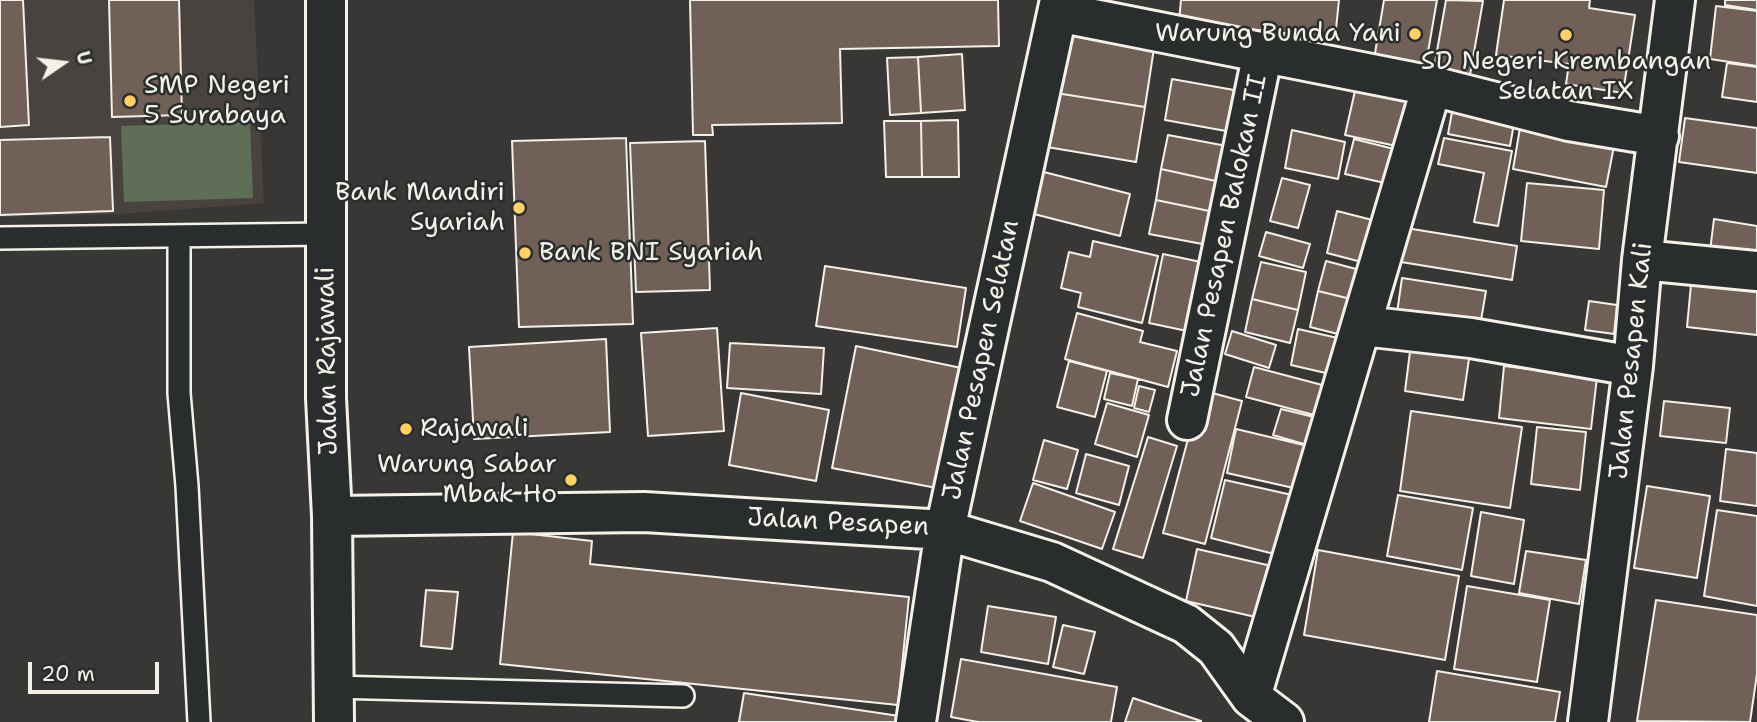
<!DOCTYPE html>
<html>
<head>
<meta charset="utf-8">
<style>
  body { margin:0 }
  #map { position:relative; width:1757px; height:722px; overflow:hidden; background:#383736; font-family:"Shantell Sans",sans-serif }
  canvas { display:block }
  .north { position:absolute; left:28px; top:28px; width:70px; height:70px; -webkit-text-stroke:5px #2a2d2e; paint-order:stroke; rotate:76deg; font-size:19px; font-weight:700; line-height:28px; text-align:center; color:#f4f1e8 }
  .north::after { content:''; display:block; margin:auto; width:24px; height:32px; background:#f4f1e8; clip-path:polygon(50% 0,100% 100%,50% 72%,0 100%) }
  .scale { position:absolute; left:28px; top:662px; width:131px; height:32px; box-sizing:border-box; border:4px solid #f4f1e8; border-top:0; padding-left:9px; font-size:21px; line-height:24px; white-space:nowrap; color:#f4f1e8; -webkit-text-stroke:5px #2a2d2e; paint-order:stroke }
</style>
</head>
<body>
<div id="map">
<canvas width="1757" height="722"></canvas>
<div class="north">U</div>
<div class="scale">20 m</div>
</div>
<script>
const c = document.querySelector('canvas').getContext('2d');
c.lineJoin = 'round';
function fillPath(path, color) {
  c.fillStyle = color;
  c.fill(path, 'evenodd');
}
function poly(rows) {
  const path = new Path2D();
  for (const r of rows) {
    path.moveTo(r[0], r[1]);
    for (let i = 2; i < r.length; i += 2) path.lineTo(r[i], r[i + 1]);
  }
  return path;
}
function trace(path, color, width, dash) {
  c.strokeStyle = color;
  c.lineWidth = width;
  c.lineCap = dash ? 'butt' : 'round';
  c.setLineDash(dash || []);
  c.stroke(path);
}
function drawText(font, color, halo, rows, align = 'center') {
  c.font = font + ' "Shantell Sans",sans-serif';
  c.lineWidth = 5;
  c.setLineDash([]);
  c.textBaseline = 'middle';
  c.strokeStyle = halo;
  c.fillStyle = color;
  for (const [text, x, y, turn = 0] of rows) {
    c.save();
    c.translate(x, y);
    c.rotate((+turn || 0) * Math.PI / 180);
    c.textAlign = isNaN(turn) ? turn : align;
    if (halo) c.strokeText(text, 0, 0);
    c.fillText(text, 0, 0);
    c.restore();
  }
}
fillPath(poly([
  [0,0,254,0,264,203,120,214,0,217]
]), '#494340');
fillPath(poly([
  [250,122,253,198,124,202,121,126]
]), '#5e6e57');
const building = poly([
  [0,0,23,0,29,125,0,127,0,0],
  [109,0,179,0,182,115,112,117,109,0],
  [690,0,998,0,999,46,840,49,842,123,712,125,713,135,693,135,690,0],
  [1181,0,1339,0,1335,39,1179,21,1181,0],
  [1384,0,1437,0,1424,75,1373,65,1384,0],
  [1446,0,1483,1,1470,75,1434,68,1446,0],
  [1504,0,1590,0,1589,8,1635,15,1623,93,1566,84,1569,64,1496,55,1504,0],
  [1725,0,1757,0,1757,10,1725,5,1725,0],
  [1716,6,1757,11,1757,66,1710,59,1716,6],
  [1065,33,1154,48,1145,107,1056,93,1065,33],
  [962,54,965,110,921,113,918,57,962,54],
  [918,57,921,113,890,115,887,58,918,57],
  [1727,63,1757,67,1757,102,1722,97,1727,63],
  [1172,79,1234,90,1226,131,1165,120,1172,79],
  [1357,82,1421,96,1410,149,1345,135,1357,82],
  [1056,93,1145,107,1136,162,1047,147,1056,93],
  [1454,101,1516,112,1510,146,1448,134,1454,101],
  [1685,118,1757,128,1757,173,1679,162,1685,118],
  [958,120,959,177,922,177,921,121,958,120],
  [884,121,921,121,922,177,886,177,884,121],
  [1520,128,1614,146,1606,187,1513,169,1520,128],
  [1292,130,1345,142,1338,179,1285,168,1292,130],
  [1168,135,1232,147,1225,183,1161,169,1168,135],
  [110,137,113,211,0,215,0,140,110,137],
  [626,138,633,324,519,327,512,141,626,138],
  [1444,138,1512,151,1498,226,1474,222,1484,173,1438,164,1444,138],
  [1354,139,1406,152,1398,186,1345,174,1354,139],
  [705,141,710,290,636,292,630,143,705,141],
  [1161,169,1225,183,1219,213,1156,200,1161,169],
  [1040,171,1130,194,1120,236,1030,213,1040,171],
  [1282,178,1310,185,1298,228,1270,221,1282,178],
  [1527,183,1604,190,1599,249,1521,241,1527,183],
  [1156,200,1219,213,1213,246,1149,234,1156,200],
  [1337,211,1388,224,1377,266,1327,253,1337,211],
  [1714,219,1757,226,1757,266,1709,259,1714,219],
  [1406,228,1517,246,1512,280,1401,262,1406,228],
  [1266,232,1310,244,1303,268,1259,256,1266,232],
  [1093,241,1158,256,1142,323,1078,307,1081,293,1061,288,1069,252,1090,257,1093,241],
  [1163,254,1201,262,1187,331,1149,323,1163,254],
  [1326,261,1371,273,1363,302,1318,291,1326,261],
  [1261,262,1306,272,1298,310,1252,299,1261,262],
  [825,266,966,288,957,347,816,326,825,266],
  [1692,274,1757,281,1757,335,1687,327,1692,274],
  [1402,278,1486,291,1480,326,1397,313,1402,278],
  [1318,291,1363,302,1354,338,1310,327,1318,291],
  [1252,299,1298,310,1290,343,1245,332,1252,299],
  [1589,301,1617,305,1614,334,1585,330,1589,301],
  [1077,313,1143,331,1140,342,1177,351,1168,387,1065,359,1077,313],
  [717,328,724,431,648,436,641,333,717,328],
  [1298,329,1351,341,1343,377,1291,365,1298,329],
  [1232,331,1276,345,1269,368,1225,354,1232,331],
  [1412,336,1471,345,1463,400,1405,391,1412,336],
  [606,339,610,432,474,439,469,347,606,339],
  [730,343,824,348,821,394,727,388,730,343],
  [856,346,971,370,947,490,832,468,856,346],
  [1069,361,1107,371,1095,417,1057,407,1069,361],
  [1504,366,1597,377,1591,429,1499,418,1504,366],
  [1254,367,1326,386,1318,416,1246,397,1254,367],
  [1110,373,1138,379,1132,406,1104,399,1110,373],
  [1139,386,1155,390,1149,412,1134,408,1139,386],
  [1201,390,1242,401,1205,544,1163,533,1201,390],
  [741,393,829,410,816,481,729,465,741,393],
  [1664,401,1730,408,1726,443,1660,436,1664,401],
  [1107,403,1149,415,1137,457,1095,444,1107,403],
  [1281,409,1314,417,1307,445,1273,435,1281,409],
  [1411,411,1522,427,1510,508,1400,491,1411,411],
  [1537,427,1586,432,1580,490,1531,484,1537,427],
  [1236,429,1308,446,1298,489,1227,473,1236,429],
  [1148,437,1177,446,1143,558,1113,549,1148,437],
  [1044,440,1078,450,1067,489,1033,480,1044,440],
  [1726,449,1757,453,1757,506,1720,501,1726,449],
  [1086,454,1129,466,1119,505,1076,493,1086,454],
  [1225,480,1301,497,1286,557,1211,538,1225,480],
  [1033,483,1115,512,1102,549,1020,521,1033,483],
  [1647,486,1710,496,1697,578,1634,568,1647,486],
  [1398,495,1473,508,1462,570,1387,556,1398,495],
  [1717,510,1757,516,1757,606,1704,596,1717,510],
  [1481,512,1524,520,1514,584,1471,576,1481,512],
  [513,532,592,541,590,564,909,597,898,705,500,664,513,532],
  [1197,549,1276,567,1264,619,1186,601,1197,549],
  [1318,550,1459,576,1445,660,1304,635,1318,550],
  [1526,551,1586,560,1579,604,1519,593,1526,551],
  [1467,586,1550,600,1537,682,1454,669,1467,586],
  [426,590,458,592,452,649,421,646,426,590],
  [1656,600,1757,615,1757,674,1750,722,1637,721,1656,600],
  [988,606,1056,617,1048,664,981,652,988,606],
  [1063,625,1095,632,1084,674,1053,667,1063,625],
  [961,659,1117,687,1111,722,978,722,951,717,961,659],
  [1437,671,1560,692,1555,722,1429,722,1437,671],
  [744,693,906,717,905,722,739,722,744,693],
  [1133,698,1201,721,1201,722,1125,722,1133,698]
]);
fillPath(building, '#716058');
trace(building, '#f4f1e8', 2);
const lane = poly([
  [179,236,179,393,187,486,199,722],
  [0,238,327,234],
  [333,687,683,696]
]);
const street = poly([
  [1058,12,1432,86,1569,121,1659,136],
  [1642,260,1757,271],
  [1363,326,1471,338,1633,366],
  [1187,420,1263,52],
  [332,516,644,512,945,530,1052,562,1186,624,1216,648,1251,697,1284,722],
  [1251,697,1432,86],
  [916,722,945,530,1060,0],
  [1588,722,1633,366,1642,260,1675,0]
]);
const primary = poly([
  [326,0,326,398,332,516,334,722]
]);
trace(lane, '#f4f1e8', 26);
trace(street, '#f4f1e8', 44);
trace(primary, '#f4f1e8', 44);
trace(lane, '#2a2d2e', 21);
trace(street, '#2a2d2e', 38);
trace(primary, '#2a2d2e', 38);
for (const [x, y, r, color] of [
  [1415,34,7,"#ffd166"],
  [1566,35,7,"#ffd166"],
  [130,101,7,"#ffd166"],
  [519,208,7,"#ffd166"],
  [525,253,7,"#ffd166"],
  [406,429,7,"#ffd166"],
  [571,480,7,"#ffd166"]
]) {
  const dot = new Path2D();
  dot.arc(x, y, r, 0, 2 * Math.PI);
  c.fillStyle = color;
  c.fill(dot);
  trace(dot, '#2a2d2e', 2.5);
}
drawText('26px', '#f4f1e8', '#2a2d2e', [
  ["Warung Bunda Yani",1401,34],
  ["SD Negeri Krembangan",1566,62,"center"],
  ["Selatan IX",1566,92,"center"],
  ["SMP Negeri",144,86,"left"],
  ["5 Surabaya",144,116,"left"],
  ["Bank Mandiri",505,193],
  ["Syariah",505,223],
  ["Bank BNI Syariah",539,253,"left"],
  ["Rajawali",420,429,"left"],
  ["Warung Sabar",557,465],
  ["Mbak Ho",557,495]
], 'right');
drawText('26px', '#f4f1e8', '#2a2d2e', [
  ["Jalan Pesapen Balokan II",1225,236,-78],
  ["Jalan Pesapen Selatan",982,360,-78],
  ["Jalan Rajawali",328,361,-91],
  ["Jalan Pesapen Kali",1632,361,-84],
  ["Jalan Pesapen",838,523,3]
]);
</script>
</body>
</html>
